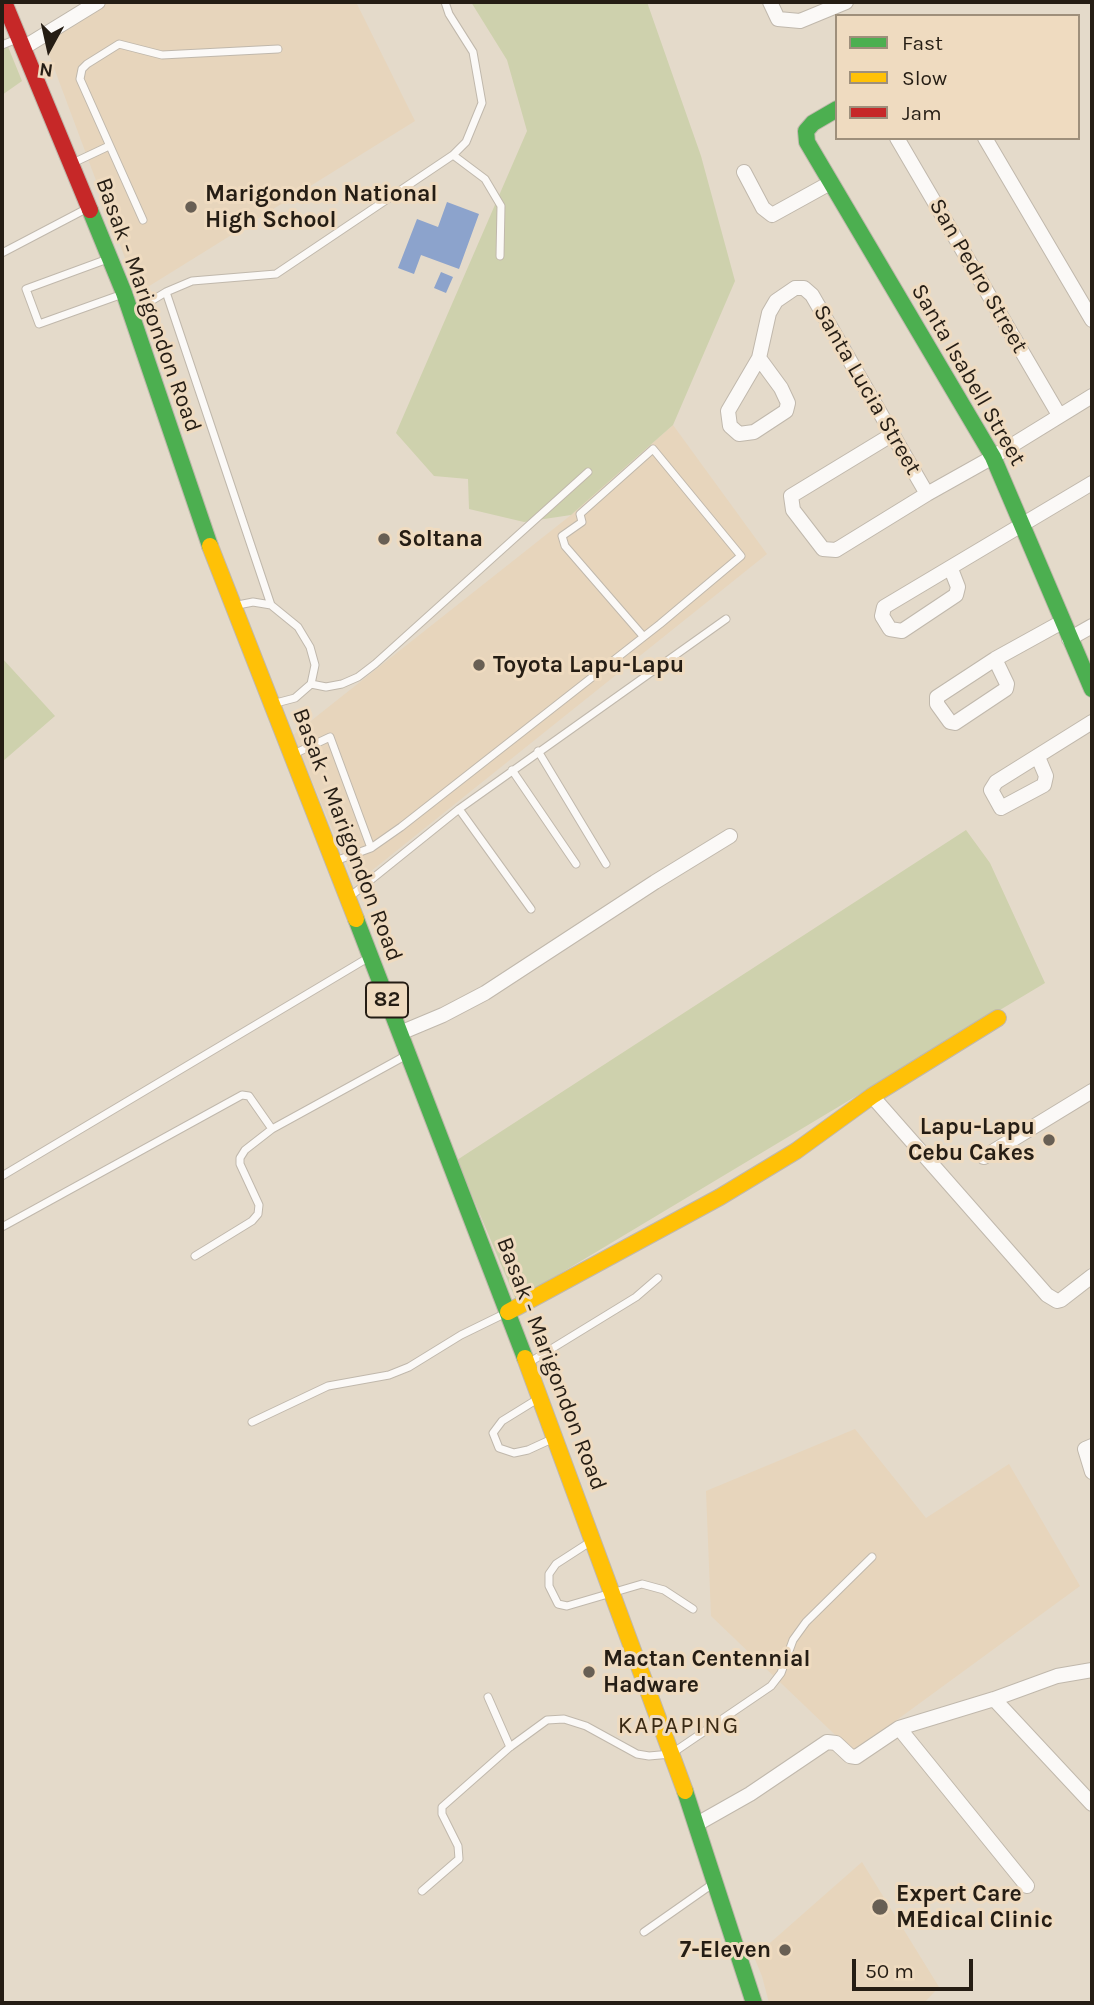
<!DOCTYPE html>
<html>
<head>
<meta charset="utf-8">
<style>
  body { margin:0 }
  #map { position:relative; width:1094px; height:2005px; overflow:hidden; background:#e4daca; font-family:Karla,sans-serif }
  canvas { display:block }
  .frame { position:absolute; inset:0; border:4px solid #251d14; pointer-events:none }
  .legend { position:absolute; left:835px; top:14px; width:245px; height:126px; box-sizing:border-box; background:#efdbc0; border:2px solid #9e8f7b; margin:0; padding:9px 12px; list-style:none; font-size:21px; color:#251d14 }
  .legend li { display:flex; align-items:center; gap:14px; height:35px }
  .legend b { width:35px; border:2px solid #9e8f7b }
  .north { position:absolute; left:14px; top:14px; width:70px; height:70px; -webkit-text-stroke:5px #efdbc0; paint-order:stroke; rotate:188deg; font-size:19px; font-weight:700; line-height:28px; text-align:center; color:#251d14 }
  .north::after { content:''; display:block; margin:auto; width:24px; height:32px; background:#251d14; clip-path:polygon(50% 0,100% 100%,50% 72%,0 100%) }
  .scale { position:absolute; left:852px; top:1959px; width:121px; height:32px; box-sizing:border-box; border:4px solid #251d14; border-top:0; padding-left:9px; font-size:21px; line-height:24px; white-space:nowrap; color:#251d14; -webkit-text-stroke:5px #efdbc0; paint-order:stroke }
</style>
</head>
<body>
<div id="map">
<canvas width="1094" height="2005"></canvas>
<div class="frame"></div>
<ul class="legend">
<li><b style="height:9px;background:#4caf50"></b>Fast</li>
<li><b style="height:9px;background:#ffc107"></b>Slow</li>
<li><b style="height:9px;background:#c62828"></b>Jam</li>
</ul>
<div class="north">N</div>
<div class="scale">50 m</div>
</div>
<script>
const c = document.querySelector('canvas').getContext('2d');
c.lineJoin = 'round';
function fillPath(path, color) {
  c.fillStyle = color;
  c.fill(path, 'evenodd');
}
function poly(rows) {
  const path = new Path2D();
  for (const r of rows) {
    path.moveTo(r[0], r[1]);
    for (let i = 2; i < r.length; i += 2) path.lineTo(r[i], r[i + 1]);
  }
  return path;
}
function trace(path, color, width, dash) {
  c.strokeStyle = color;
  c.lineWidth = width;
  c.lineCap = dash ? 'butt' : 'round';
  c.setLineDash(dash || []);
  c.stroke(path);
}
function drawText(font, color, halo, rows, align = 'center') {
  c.font = font + ' Karla,sans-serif';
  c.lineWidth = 6;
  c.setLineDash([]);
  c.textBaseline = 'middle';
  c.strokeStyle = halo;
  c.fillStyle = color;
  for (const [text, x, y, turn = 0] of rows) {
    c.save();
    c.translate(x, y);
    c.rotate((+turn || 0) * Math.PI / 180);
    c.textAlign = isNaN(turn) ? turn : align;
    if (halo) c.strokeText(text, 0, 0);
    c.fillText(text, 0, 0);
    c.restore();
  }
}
fillPath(poly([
  [109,2,356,2,415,121,138,293,44,41],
  [673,425,767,554,355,884,293,735,571,515],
  [855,1429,926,1518,1009,1464,1080,1586,853,1752,711,1616,706,1491],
  [862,1862,939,1987,924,2003,769,2003,762,1976,754,1957]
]), '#e7d5bc');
fillPath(poly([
  [471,2,647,2,701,156,735,281,673,425,571,515,524,522,469,509,468,479,434,476,396,433,527,131,507,60],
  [2,32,22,81,2,95],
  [2,658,55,716,2,762],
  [966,830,990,863,1045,983,516,1300,457,1160]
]), '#ced1ad');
fillPath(poly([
  [447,202,479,214,459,269,421,255,414,274,398,268,417,219,438,227],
  [441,272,453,277,446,293,434,288]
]), '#8ca3cc');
const lane = poly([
  [445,2,449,14,473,52,482,103,466,142,453,155],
  [2,45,17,39],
  [75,162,109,146],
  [143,220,80,79,82,69,87,64,119,44,162,55,278,49],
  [2,253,84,210],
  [105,260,26,289,39,324,120,295],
  [166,292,271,605,298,627,310,647,315,665,311,684,295,698,276,703],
  [133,312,166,292,192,281,276,274,453,155,485,179,501,206,500,256],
  [238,605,253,602,271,605],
  [311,684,326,687,342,684,358,677,375,664,588,472],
  [538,751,606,864],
  [296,753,330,737,371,848,338,860],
  [512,770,576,864],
  [459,809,531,909],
  [371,848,401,827,660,624,741,556,653,449,580,514,582,522,562,536,565,546,643,636],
  [352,895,459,809,726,619],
  [2,1176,366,959],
  [2,1227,242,1095,249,1096,272,1129],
  [195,1256,252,1221,258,1214,259,1205,240,1164,240,1158,245,1150,272,1129,405,1056],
  [530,1362,636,1297,658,1278],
  [536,1400,502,1421,493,1433,499,1448,514,1453,528,1450,552,1439],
  [252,1422,328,1386,389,1375,409,1367,461,1335,504,1314],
  [590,1542,556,1564,549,1574,549,1586,558,1604,567,1606,642,1584,664,1590,693,1609],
  [488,1697,510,1747],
  [422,1891,459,1859,458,1846,442,1814,442,1807,510,1747,547,1720,564,1719,586,1726,637,1754,649,1756,671,1754,771,1686,781,1673,793,1640,806,1622,872,1557],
  [644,1932,711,1885]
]);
const street = poly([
  [770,2,778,19,800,21,846,2],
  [23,48,98,2],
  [897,138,1059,415],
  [985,138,1092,320],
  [744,172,763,208,772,215,830,183],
  [759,358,781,388,788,403,786,411,754,432,739,434,730,426,728,411,759,358,769,313,776,301,795,288,804,288,812,295,927,494],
  [893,434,791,496,793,510,823,549,836,550,927,494,993,457,1092,396],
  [951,569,958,587,956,595,902,631,890,629,882,616,884,607,1092,483],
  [1069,639,1092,626],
  [995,659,1007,684,1006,689,955,723,950,722,937,704,937,697,995,659,1062,622],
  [1038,757,1046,776,1044,785,1001,808,991,790,996,782,1092,722],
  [400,1033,443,1015,485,993,655,882,730,836],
  [872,1096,1047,1295,1057,1301,1061,1300,1092,1276],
  [984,1157,1092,1091],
  [1092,1446,1085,1449,1092,1472],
  [994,1699,1092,1804],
  [899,1728,1027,1886],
  [697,1824,750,1794,827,1742,836,1743,850,1756,856,1757,899,1728,994,1699,1057,1676,1092,1670]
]);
const fast = poly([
  [837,109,813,123,806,131,807,142,993,457,1092,689],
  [90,210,124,293,210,546],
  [356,919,525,1358],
  [685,1791,754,2003]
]);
const slow = poly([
  [210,546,356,919],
  [508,1312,720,1197,796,1151,872,1096,998,1018],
  [525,1358,685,1791]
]);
const jam = poly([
  [4,2,90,210]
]);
trace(lane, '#c0b8ac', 9);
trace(street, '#c0b8ac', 16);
trace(fast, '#c0b8ac', 18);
trace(slow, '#c0b8ac', 18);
trace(jam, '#c0b8ac', 18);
trace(lane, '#fbf9f7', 7);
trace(street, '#fbf9f7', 14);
trace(fast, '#4caf50', 16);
trace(slow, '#ffc107', 16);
trace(jam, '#c62828', 16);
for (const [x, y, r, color] of [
  [191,207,7,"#685f54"],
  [384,539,7,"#685f54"],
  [479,665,7,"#685f54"],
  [1049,1140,7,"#685f54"],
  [589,1672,7,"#685f54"],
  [880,1907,9,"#685f54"],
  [785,1950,7,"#685f54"]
]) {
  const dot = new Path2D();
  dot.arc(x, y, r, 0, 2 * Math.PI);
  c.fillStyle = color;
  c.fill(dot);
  trace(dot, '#efdbc0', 2.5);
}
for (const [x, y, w] of [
  [387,1000,42]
]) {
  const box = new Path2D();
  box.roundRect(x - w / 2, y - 17.5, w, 35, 5);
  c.fillStyle = '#efdbc0';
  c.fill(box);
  trace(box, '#251d14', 2);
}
drawText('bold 21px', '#251d14', null, [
  ["82",387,1000]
]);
drawText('bold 23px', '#251d14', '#efdbc0', [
  ["Marigondon National",205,194],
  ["High School",205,220],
  ["Soltana",398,539],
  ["Toyota Lapu-Lapu",493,665],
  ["Lapu-Lapu",1035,1127,"right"],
  ["Cebu Cakes",1035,1153,"right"],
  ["Mactan Centennial",603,1659],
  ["Hadware",603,1685],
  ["Expert Care",896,1894],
  ["MEdical Clinic",896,1920],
  ["7-Eleven",771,1950,"right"]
], 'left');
drawText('23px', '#251d14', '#efdbc0', [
  ["San Pedro Street",978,276,60],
  ["Basak - Marigondon Road",148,305,70],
  ["Santa Isabell Street",968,375,60],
  ["Santa Lucia Street",867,390,60],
  ["Basak - Marigondon Road",347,835,69],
  ["Basak - Marigondon Road",551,1364,69]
]);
c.letterSpacing = '2px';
drawText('24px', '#3a2a14', '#efdbc0', [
  ["KAPAPING",679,1726]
]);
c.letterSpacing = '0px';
</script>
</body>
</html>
